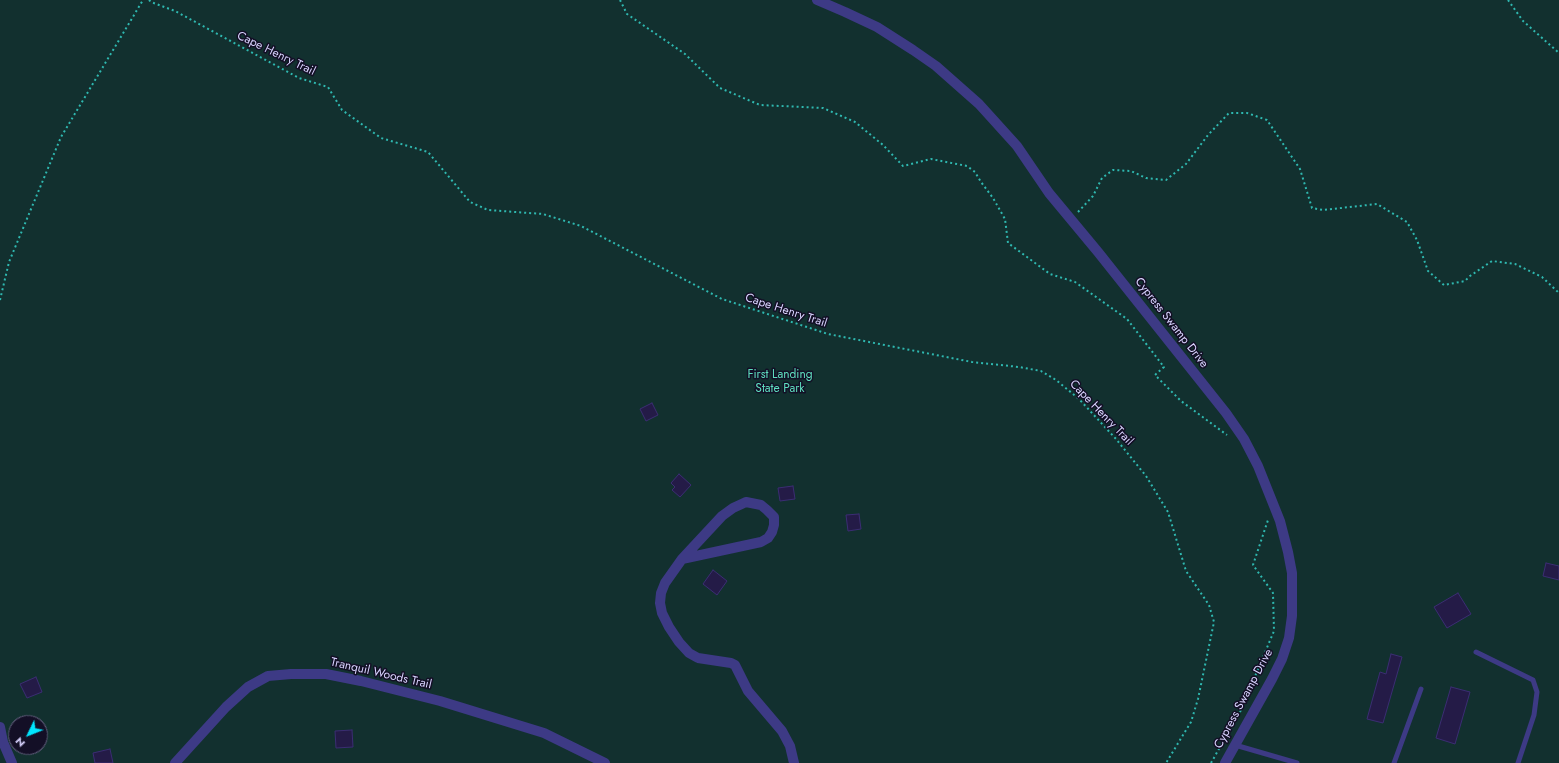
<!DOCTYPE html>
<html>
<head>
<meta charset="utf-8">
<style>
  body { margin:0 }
  #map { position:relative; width:1559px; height:763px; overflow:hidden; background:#130f26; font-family:Jost,sans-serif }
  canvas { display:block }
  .north { position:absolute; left:8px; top:715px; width:40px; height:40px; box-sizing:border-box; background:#130f26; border:1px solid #625e7d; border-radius:50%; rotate:227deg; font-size:11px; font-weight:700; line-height:16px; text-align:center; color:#d9d4ff }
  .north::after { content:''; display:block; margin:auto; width:14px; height:18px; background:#00e5ff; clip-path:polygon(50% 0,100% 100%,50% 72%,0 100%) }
</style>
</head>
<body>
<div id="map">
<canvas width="1559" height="763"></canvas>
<div class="north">N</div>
</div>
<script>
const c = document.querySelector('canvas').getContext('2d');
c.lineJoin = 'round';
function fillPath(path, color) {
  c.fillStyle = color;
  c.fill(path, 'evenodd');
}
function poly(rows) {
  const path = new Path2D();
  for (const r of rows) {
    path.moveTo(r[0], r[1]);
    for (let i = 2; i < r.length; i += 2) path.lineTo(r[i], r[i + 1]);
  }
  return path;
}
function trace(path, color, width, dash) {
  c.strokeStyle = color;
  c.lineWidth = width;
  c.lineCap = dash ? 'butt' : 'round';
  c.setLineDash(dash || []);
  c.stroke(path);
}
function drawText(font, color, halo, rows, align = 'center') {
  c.font = font + ' Jost,sans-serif';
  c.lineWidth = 3;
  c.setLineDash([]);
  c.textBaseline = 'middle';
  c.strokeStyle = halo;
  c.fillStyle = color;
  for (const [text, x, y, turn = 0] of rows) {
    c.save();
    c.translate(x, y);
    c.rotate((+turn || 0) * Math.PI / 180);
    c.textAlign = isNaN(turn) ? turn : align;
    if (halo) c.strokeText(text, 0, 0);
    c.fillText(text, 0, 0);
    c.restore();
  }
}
fillPath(poly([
  [0,0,1559,0,1559,763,0,763],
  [16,723,40,723,40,747,16,747]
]), '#12302f');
const building = poly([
  [652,403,658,415,646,421,640,409,652,403],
  [679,474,691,485,680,497,672,490,675,487,671,483,679,474],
  [793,486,795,499,780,501,778,488,793,486],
  [859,514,861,529,848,531,846,515,859,514],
  [1546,563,1559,566,1559,580,1543,576,1546,563],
  [713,570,727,581,717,595,703,584,713,570],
  [1458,593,1471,614,1447,628,1434,607,1458,593],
  [1391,654,1402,657,1383,723,1367,719,1380,672,1386,674,1391,654],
  [36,677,42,692,27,698,20,684,36,677],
  [1451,687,1470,692,1455,744,1436,738,1451,687],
  [352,730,353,747,336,748,335,731,352,730],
  [110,749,113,763,95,763,93,753,110,749]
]);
fillPath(building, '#241b47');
trace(building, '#3b2d73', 1);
trace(poly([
  [149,0,151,2,175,11,299,78,328,87,342,110,381,138,428,152,470,202,488,210,543,214,581,226,722,299,828,334,972,362,1019,367,1041,371,1056,380,1079,399,1116,439,1146,476,1168,512,1186,571,1209,605,1214,622,1198,699,1191,722,1166,763],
  [620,0,627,14,685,54,720,88,760,105,823,108,855,122,883,145,903,166,931,159,967,166,975,172,981,182,993,198,1005,219,1008,243,1050,274,1075,282,1127,319,1164,367,1155,375,1181,401,1227,435],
  [1508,0,1523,21,1559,53],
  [1078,212,1093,196,1102,178,1113,170,1131,171,1146,178,1166,180,1186,164,1208,135,1229,113,1247,113,1267,120,1300,169,1312,208,1323,210,1377,204,1407,222,1417,240,1428,271,1444,285,1465,281,1470,276,1492,261,1515,264,1542,277,1559,293],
  [0,300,9,262,61,137,143,0],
  [1240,712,1274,631,1273,593,1253,565,1268,520],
  [1211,763,1233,724]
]), '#2fb8b0', 2, [2, 3]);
trace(poly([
  [1476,652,1533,680,1537,692,1534,715,1518,763],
  [1235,745,1297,763],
  [1394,763,1421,689]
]), '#3d3a85', 5);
trace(poly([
  [817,0,845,12,877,27,913,50,936,66,979,104,1017,146,1049,193,1098,252,1226,413,1244,439,1258,466,1280,521,1288,552,1292,573,1292,616,1289,638,1282,659,1272,679,1225,763],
  [746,502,761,505,767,510,774,517,774,525,772,532,768,538,761,542,682,559,722,516,733,508,746,502],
  [682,559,665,583,661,593,660,603,662,613,669,627,679,642,689,653,698,658,731,663,735,665,748,691,782,731,790,746,794,763],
  [0,727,3,742,12,763],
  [175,763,226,707,248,687,268,676,291,674,326,674,361,681,440,701,544,733,605,763]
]), '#3d3a85', 10);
drawText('12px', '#d9d4ff', '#130f26', [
  ["Cape Henry Trail",276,54,26],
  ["Cape Henry Trail",786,311,18],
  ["Cypress Swamp Drive",1171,323,52],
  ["Cape Henry Trail",1101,413,46],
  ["Tranquil Woods Trail",381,674,13],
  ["Cypress Swamp Drive",1244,699,-62]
]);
drawText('12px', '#5fe0c0', '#130f26', [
  ["First Landing",780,375],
  ["State Park",780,389]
]);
</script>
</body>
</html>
